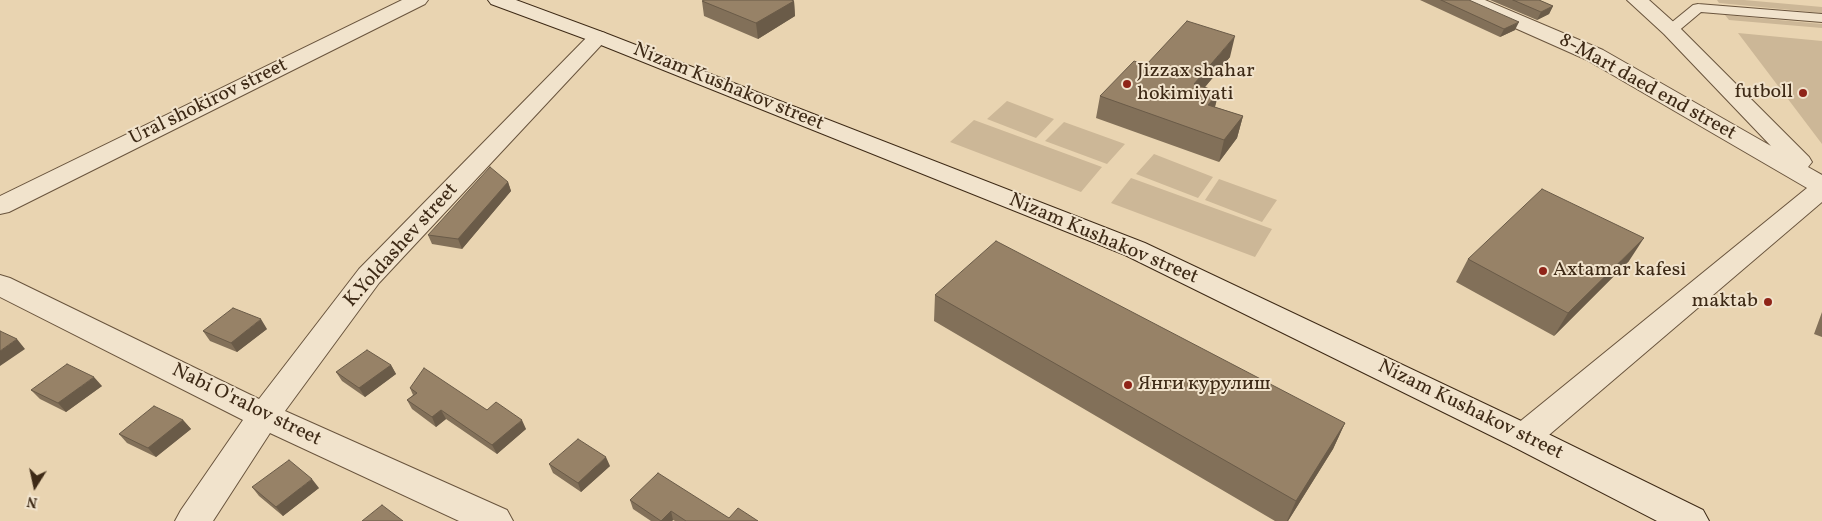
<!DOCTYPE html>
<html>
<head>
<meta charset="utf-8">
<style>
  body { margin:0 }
  #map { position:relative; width:1822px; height:521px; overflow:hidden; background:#e9d4b1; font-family:Vollkorn,serif }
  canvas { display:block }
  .north { position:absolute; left:10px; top:461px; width:50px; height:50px; -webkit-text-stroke:4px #f1e3cc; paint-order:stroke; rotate:190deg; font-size:14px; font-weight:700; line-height:20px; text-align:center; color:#3e2a16 }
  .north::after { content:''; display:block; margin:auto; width:18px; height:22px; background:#3e2a16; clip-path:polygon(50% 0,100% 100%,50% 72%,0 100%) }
</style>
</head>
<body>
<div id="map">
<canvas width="1822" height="521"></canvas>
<div class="north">N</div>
</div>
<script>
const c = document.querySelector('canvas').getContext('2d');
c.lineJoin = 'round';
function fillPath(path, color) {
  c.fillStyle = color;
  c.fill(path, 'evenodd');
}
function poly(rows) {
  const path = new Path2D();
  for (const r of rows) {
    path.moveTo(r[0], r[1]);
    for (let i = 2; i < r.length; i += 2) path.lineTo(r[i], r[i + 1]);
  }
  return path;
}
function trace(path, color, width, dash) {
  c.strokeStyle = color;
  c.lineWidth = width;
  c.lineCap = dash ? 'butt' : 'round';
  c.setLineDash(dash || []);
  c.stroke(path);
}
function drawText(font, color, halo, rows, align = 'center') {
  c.font = font + ' Vollkorn,serif';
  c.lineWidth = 4;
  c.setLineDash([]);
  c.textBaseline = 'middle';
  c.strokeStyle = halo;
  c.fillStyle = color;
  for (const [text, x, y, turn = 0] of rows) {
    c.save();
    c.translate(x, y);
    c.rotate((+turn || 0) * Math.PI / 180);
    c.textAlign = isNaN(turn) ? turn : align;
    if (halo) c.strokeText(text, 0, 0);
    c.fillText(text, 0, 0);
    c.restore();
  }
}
fillPath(poly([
  [1717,0,1744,0,1822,7,1822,13,1719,3],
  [1725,15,1822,24,1822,28,1729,20],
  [1738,33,1822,41,1822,144],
  [1007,101,1054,119,1036,138,987,119],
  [974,120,1102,167,1081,192,950,142],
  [1064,122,1125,144,1107,164,1045,141],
  [1154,154,1213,177,1198,198,1136,174],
  [1131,178,1272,229,1255,257,1111,203],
  [1219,179,1277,200,1262,222,1205,200]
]), '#ccb797');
const lane = poly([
  [1698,4,1822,14,1822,22,1701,12,1676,33,1666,33,1664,30,1666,27,1693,5,1698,4]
]);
const street = poly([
  [402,0,428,0,425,4,9,212,0,214,0,196,402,0],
  [1458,0,1485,0,1603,50,1771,146,1664,34,1627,0,1649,0,1678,26,1809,157,1812,162,1808,167,1822,175,1822,202,1536,446,1524,450,1512,446,1508,437,1512,428,1807,188,1587,60,1461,4,1458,0],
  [598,31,605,33,608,37,605,41,379,283,285,411,507,510,513,521,459,521,270,433,213,521,175,521,181,510,243,420,0,297,0,275,10,278,259,399,359,269,591,33,598,31]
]);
const secondary = poly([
  [488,0,516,0,605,33,1145,243,1536,428,1703,510,1709,521,1657,521,1512,446,1125,255,591,41,491,4,488,0]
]);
trace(lane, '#69543d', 2);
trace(street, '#69543d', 2);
trace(secondary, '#3e2a16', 2);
fillPath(lane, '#f1e3cc');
fillPath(street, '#f1e3cc');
fillPath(secondary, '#f1e3cc');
fillPath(poly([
  [1420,0,1469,0,1515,30,1500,37],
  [1490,0,1539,0,1553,6,1549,14,1537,20],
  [702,1,794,1,795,16,758,39,704,16],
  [1230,57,1205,87,1219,92,1215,107,1243,116,1237,138,1219,162,1096,118,1100,96,1146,65],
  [508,182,511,191,462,249,432,244,428,235],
  [1468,259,1629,261,1554,336,1456,282],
  [935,295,1345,423,1333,449,1288,521,1275,521,934,321],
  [1822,312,1822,337,1814,334],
  [267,329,237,352,210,341,203,331],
  [391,365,396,374,365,397,342,381,336,372],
  [102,386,66,412,40,399,31,390],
  [410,388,487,410,526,429,497,454,446,419,436,427,412,409,407,400,413,395],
  [183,420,191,429,156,457,127,443,119,434],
  [549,464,610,466,581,492,553,473],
  [252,487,319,488,283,516,259,496],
  [630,500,729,518,758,521,675,521,673,520,672,521,651,521,633,509]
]), '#827059');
fillPath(poly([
  [794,1,795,16,758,39,756,23],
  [1553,6,1549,14,1537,20,1541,12],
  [1519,22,1515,30,1500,37,1504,29],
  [1235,36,1230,57,1190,105,1194,84],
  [1219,92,1213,113,1208,105],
  [1243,116,1237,138,1219,162,1224,140],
  [508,182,511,191,462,249,458,239],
  [1644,238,1629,261,1554,336,1568,313],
  [261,319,267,329,237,352,231,343],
  [17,339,25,349,0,366,0,351],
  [391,365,396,374,365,397,359,388],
  [94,377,102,386,66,412,58,403],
  [441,410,446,419,436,427,432,417],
  [183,420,191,429,156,457,148,448],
  [522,420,526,429,497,454,492,445],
  [1345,423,1333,449,1288,521,1287,521,1296,501],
  [606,457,610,466,581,492,578,483],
  [312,479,319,488,283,516,276,507],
  [671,511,673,520,672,521,661,521]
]), '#6a5b48');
const building = poly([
  [704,0,791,0,794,1,756,23,702,1,704,0],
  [1441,0,1469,0,1519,22,1504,29,1441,0],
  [1513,0,1539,0,1553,6,1541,12,1513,0],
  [1187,21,1235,36,1194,84,1219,92,1208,105,1243,116,1224,140,1100,96,1134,61,1146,65,1187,21],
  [490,167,508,182,458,239,428,235,490,167],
  [1542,189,1644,238,1568,313,1468,259,1542,189],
  [996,241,1345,423,1296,501,935,295,996,241],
  [233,308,261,319,231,343,203,331,233,308],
  [0,331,17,339,0,351,0,331],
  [367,350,391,365,359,388,336,372,367,350],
  [67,364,94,377,58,403,31,390,67,364],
  [424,368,487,410,496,402,522,420,492,445,441,410,432,417,407,400,417,393,410,388,424,368],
  [154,406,183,420,148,448,119,434,154,406],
  [578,439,606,457,578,483,549,464,578,439],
  [289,460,312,479,276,507,252,487,289,460],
  [658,473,729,518,738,508,758,521,686,521,671,511,661,521,630,500,658,473],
  [382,505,403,521,362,521,382,505]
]);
fillPath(building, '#978267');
trace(building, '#6a5b48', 1);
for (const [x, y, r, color] of [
  [1127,84,5,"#8f2418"],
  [1803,93,5,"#8f2418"],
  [1543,271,5,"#8f2418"],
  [1768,302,5,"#8f2418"],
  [1128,385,5,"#8f2418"]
]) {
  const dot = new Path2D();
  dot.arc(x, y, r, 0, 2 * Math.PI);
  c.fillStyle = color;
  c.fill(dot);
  trace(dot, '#f1e3cc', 2);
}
drawText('20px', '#3e2a16', '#f1e3cc', [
  ["Jizzax shahar",1137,72],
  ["hokimiyati",1137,95],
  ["futboll",1793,93,"right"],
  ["Axtamar kafesi",1553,271],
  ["maktab",1758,302,"right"],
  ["Янги курулиш",1138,385]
], 'left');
drawText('20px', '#3e2a16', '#f1e3cc', [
  ["Nizam Kushakov street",728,88,22],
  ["8-Mart daed end street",1647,88,29],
  ["Ural shokirov street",209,103,-26],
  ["Nizam Kushakov street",1103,240,23],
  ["K.Yoldashev street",402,246,-48],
  ["Nabi O'ralov street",246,406,26],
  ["Nizam Kushakov street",1470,411,26]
]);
</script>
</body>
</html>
